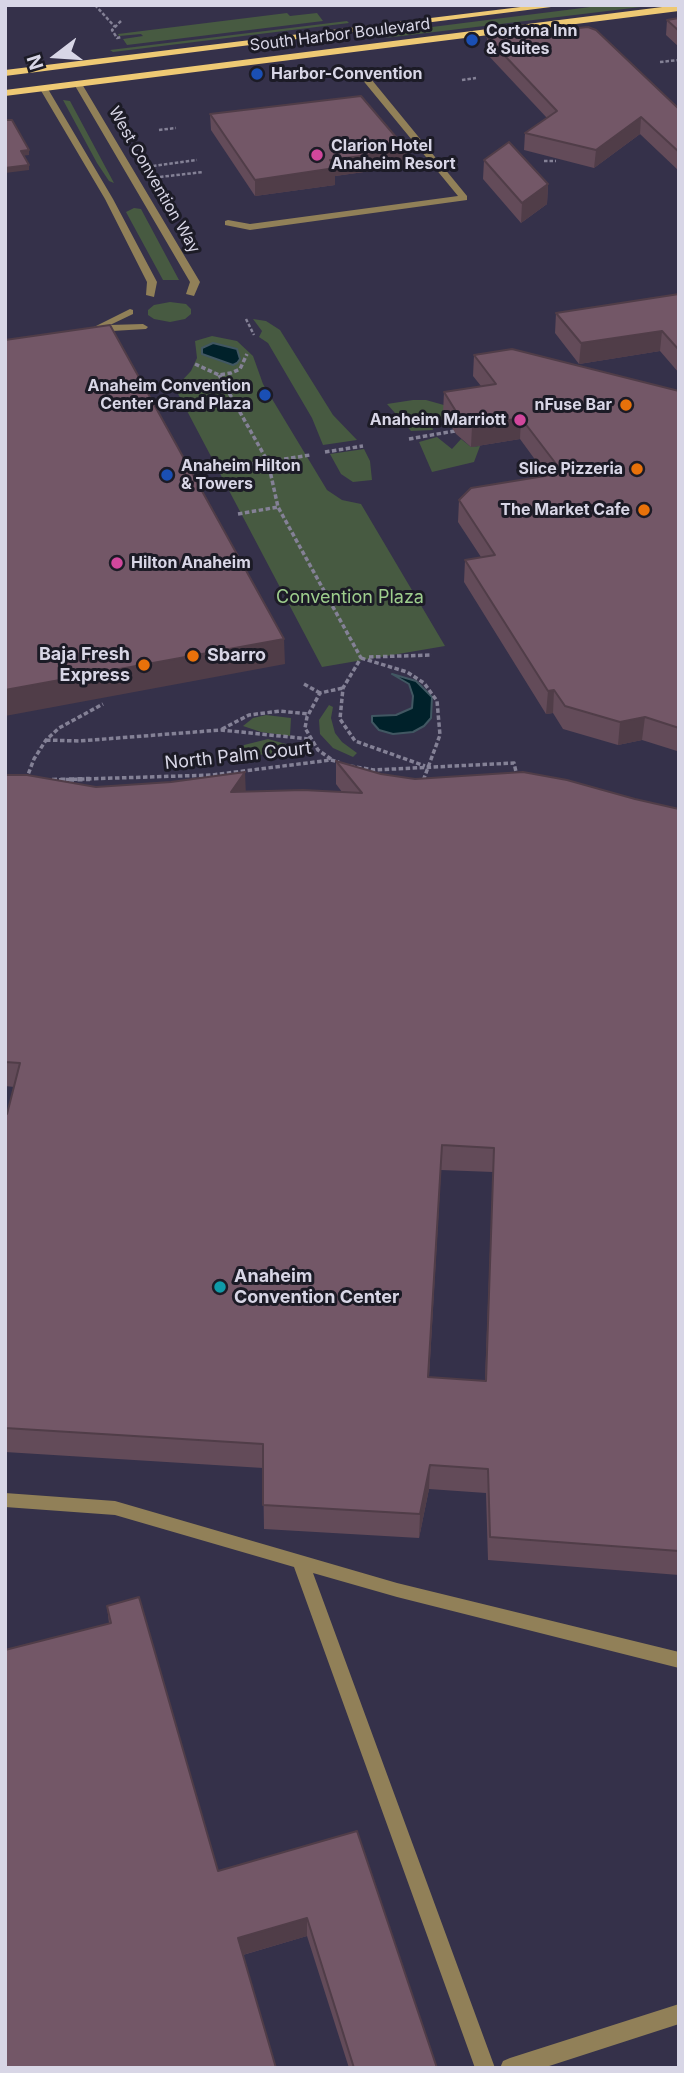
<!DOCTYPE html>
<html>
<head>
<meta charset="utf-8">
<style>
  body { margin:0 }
  #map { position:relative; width:684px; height:2073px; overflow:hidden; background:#35314a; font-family:Inter,sans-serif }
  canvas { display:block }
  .frame { position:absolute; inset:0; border:7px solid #d8d6e6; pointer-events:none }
  .north { position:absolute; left:21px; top:21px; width:70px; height:70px; -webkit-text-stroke:5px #1c1b26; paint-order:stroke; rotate:253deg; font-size:19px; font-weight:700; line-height:28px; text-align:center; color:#d8d6e6 }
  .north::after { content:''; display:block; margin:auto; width:24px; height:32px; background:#d8d6e6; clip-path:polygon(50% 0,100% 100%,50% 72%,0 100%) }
</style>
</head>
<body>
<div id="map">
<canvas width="684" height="2073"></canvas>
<div class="frame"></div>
<div class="north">N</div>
</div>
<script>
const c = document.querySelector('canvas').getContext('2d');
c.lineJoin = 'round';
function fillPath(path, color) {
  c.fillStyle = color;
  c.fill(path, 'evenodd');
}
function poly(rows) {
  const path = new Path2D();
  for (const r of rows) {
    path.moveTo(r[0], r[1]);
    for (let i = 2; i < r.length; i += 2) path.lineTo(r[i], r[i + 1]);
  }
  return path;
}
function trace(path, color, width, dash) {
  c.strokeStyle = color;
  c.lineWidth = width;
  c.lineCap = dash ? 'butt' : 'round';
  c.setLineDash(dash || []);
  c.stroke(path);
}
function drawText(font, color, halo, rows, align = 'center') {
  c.font = font + ' Inter,sans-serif';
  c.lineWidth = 6;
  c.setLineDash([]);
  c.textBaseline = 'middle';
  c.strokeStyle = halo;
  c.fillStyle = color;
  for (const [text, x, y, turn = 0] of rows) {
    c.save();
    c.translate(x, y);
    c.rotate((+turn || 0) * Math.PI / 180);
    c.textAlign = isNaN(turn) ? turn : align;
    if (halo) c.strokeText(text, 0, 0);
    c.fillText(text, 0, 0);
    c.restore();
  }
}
fillPath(poly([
  [606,5,657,5,385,38,424,28],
  [287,13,290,16,317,13,323,21,127,45,123,39,143,36,141,34,119,36,118,34],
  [347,21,349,23,113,52,110,50],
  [63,100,70,101,114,183,109,181,97,163],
  [134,208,141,209,179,280,163,280,126,212],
  [170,302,186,304,191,309,191,314,185,319,170,322,154,319,148,315,148,310,154,305],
  [253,319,266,321,280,330,333,415,357,440,323,445,312,418,268,343,259,337,262,331],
  [212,336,237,341,253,356,263,384,327,490,342,500,361,504,445,646,322,667,176,390,176,387,191,371,197,358,195,341],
  [413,400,426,400,451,407,447,413,448,421,430,418,433,430,411,431,387,404],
  [437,437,452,449,461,439,471,447,480,446,474,462,432,472,419,442],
  [364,449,370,461,372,480,353,482,341,474,330,454],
  [329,705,333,707,331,718,335,733,342,742,357,753,353,757,333,748,320,734,319,720],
  [266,715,291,718,290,736,261,732,243,726,253,718],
  [268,739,286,744,297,757,268,754,239,757,244,745]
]), '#475a41');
const water = poly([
  [213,343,237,349,240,359,237,363,233,365,202,354,202,348,213,343],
  [392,674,416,681,432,697,431,718,424,726,413,732,393,734,379,730,372,722,372,716,396,715,412,708,413,696,409,684,392,674]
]);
fillPath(water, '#00212a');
trace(water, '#415762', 2);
trace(poly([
  [40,5,56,5],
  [95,5,115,27],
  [121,21,112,30,117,38,122,37],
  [660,62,679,60],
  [462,80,476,78],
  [159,130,176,128],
  [544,161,556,161],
  [153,166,197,160],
  [160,177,203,172],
  [246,319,254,335]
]), '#848196', 2.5, [3.5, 2]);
trace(poly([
  [195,364,219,375,231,373,240,369,247,354],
  [219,375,268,462,278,507,361,658,343,688,340,719,355,741,425,766],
  [409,439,460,430],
  [325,452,363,446],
  [215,470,310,455],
  [238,514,278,507],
  [369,657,432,655],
  [361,658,407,672,424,683,437,701,440,735,423,781],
  [304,684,320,693],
  [222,729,249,715,280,711,308,714],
  [46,740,79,741,221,730,309,739],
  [331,759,318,750,305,728,307,717,320,693,343,688],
  [350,766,374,770,514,763,517,776],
  [26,780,34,759,46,740,59,728,103,704],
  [52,780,212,775,331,760,339,762]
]), '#848196', 3.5, [4.5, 2.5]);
trace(poly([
  [52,780,90,779],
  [422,782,423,779]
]), '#848196', 4.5, [5, 3.5]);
fillPath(poly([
  [361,74,367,74,467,196,467,200,250,230,225,225,225,221,228,220,250,224,458,196,361,78,361,74],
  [5,1493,115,1501,397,1583,679,1652,679,1668,397,1597,313,1573,495,2068,475,2068,294,1567,115,1515,5,1507,5,1493],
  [679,2004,679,2024,543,2068,500,2068,503,2061,510,2058,679,2004]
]), '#918058');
fillPath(poly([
  [75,82,82,84,200,282,194,296,186,294,190,282,74,84,75,82],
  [41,87,48,89,113,199,157,282,154,297,146,295,147,282,105,199,40,89,41,87],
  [130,309,133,310,133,314,110,325,143,324,148,327,146,329,95,332,90,329,130,309]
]), '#918058');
fillPath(poly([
  [537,5,567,5,5,76,5,70,537,5],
  [678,5,679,11,5,96,5,90,678,5]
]), '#eec974');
fillPath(poly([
  [679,18,679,47,666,35,667,20],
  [487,37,679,109,679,171,640,134,594,168,524,150,525,133,547,118,487,54],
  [210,114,407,166,335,176,335,185,255,196,211,130],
  [484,160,548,184,547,204,521,223,483,179],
  [679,294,679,373,660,351,579,364,555,333,556,313],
  [474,355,679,391,679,751,677,751,642,740,618,745,563,729,553,713,546,714,464,582,465,560,481,557,458,522,459,500,547,476,520,439,471,447,456,434,443,413,444,392,481,386,473,376],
  [336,761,381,774,415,779,635,799,679,809,679,1575,488,1560,486,1493,429,1489,419,1538,264,1529,263,1468,5,1452,5,1114,7,1114,14,1087,5,1086,5,775,96,787,246,791,342,792,336,784],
  [441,1170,493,1172,485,1381,429,1377],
  [107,1606,218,1871,357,1831,437,2068,349,2068,307,1936,243,1955,109,1623]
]), '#634b59');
fillPath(poly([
  [641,117,640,134,594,168,596,150],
  [29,150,29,155,21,156,21,151],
  [407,150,407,166,335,176,335,185,255,196,255,180,330,160],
  [29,165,29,170,5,173,5,168],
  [548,184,547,204,521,223,522,203],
  [662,331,660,351,579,364,581,343],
  [521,418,520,439,471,447,472,426],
  [284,639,285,664,5,716,5,690],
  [554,690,553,713,546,714,548,691],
  [645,717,642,740,618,745,620,722],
  [679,734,679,751,677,751],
  [245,772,246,796,231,792],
  [430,1465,429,1489,419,1538,420,1514],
  [307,1918,307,1936,239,1956,238,1938]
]), '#503d48');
const building = poly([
  [679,18,679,31,667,20,679,18],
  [588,27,596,30,679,109,679,152,641,117,596,150,525,133,557,111,487,37,588,27],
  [361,96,407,150,330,160,335,168,255,180,210,114,361,96],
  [5,120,12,120,29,150,21,151,29,165,5,168,5,120],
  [509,142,548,184,522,203,484,160,509,142],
  [679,294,679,350,662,331,581,343,556,313,679,294],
  [110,325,284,639,5,690,5,340,110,325],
  [512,349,679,391,679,728,645,717,620,722,565,706,554,690,548,691,465,560,495,555,459,500,471,488,563,473,521,418,472,426,457,413,444,392,496,384,474,355,512,349],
  [336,761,381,774,415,779,523,772,567,780,635,799,679,809,679,1551,490,1537,488,1469,430,1465,420,1514,263,1505,263,1444,5,1428,5,1114,7,1114,20,1063,5,1062,5,775,27,775,96,787,171,782,245,772,231,792,303,790,362,793,336,761],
  [442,1145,494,1148,486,1381,428,1377,442,1145],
  [139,1597,218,1871,357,1831,437,2068,354,2068,307,1918,238,1938,276,2068,5,2068,5,1650,111,1623,107,1606,139,1597]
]);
fillPath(building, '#735767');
trace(building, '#503d48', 2);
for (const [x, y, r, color] of [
  [472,40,7,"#1a4fb4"],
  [257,74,7,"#1a4fb4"],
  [317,155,7,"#d1479c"],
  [265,395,7,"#1a4fb4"],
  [626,405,7,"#e8710a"],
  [520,420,7,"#d1479c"],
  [637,469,7,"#e8710a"],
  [167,475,7,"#1a4fb4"],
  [644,510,7,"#e8710a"],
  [117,563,7,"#d1479c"],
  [193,656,7,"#e8710a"],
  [144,665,7,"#e8710a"],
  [220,1287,7,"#0f9aa8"]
]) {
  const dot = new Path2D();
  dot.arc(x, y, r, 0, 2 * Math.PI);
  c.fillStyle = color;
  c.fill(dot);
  trace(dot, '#1c1b26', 2.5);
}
drawText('bold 16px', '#d8d6e6', '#1c1b26', [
  ["Cortona Inn",486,31],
  ["& Suites",486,49],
  ["Harbor-Convention",271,74],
  ["Clarion Hotel",331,146],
  ["Anaheim Resort",331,164],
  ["Anaheim Convention",251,386,"right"],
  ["Center Grand Plaza",251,404,"right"],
  ["nFuse Bar",612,405,"right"],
  ["Anaheim Marriott",506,420,"right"],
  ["Anaheim Hilton",181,466],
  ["& Towers",181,484],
  ["Slice Pizzeria",623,469,"right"],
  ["The Market Cafe",630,510,"right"],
  ["Hilton Anaheim",131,563]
], 'left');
drawText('16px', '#d8d6e6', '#1c1b26', [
  ["South Harbor Boulevard",340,35,-7],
  ["West Convention Way",154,180,60]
]);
drawText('18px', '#9ece8d', '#1c1b26', [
  ["Convention Plaza",350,598]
]);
drawText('bold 18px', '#d8d6e6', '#1c1b26', [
  ["Baja Fresh",130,655,"right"],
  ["Express",130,676,"right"],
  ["Sbarro",207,656],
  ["Anaheim",234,1277],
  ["Convention Center",234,1298]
], 'left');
drawText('18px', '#d8d6e6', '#1c1b26', [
  ["North Palm Court",238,756,-6]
]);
</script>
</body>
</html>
